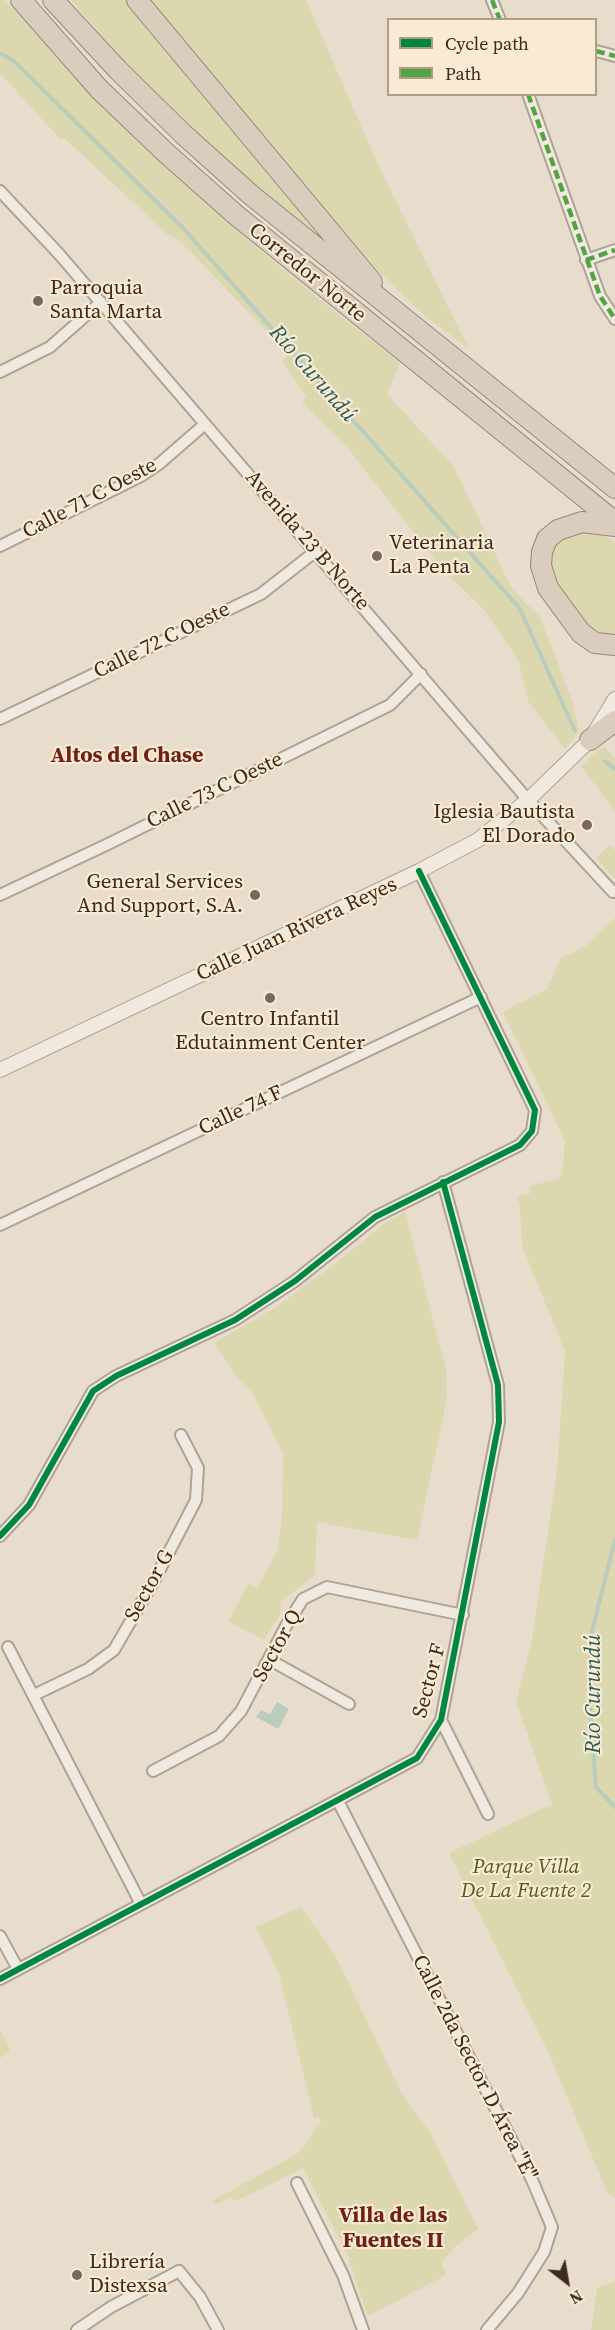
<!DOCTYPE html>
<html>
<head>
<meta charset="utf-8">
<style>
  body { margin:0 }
  #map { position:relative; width:615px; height:2330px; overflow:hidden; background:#e8ddcd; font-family:"Source Serif 4",serif }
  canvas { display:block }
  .legend { position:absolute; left:387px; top:18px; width:210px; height:78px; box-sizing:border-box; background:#f9ead3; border:2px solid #ae9d8a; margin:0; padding:8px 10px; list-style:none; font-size:18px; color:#3d291d }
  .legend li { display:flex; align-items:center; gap:12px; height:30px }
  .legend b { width:30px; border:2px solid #ae9d8a }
  .north { position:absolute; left:537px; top:2252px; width:60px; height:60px; -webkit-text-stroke:4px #f9ead3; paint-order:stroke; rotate:149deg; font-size:16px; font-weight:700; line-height:24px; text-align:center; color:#3d291d }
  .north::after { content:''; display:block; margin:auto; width:21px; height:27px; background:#3d291d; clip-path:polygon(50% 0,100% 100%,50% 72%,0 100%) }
</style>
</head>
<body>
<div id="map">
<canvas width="615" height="2330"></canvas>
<ul class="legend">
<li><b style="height:8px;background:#00873e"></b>Cycle path</li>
<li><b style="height:8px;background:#54a341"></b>Path</li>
</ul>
<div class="north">N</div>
</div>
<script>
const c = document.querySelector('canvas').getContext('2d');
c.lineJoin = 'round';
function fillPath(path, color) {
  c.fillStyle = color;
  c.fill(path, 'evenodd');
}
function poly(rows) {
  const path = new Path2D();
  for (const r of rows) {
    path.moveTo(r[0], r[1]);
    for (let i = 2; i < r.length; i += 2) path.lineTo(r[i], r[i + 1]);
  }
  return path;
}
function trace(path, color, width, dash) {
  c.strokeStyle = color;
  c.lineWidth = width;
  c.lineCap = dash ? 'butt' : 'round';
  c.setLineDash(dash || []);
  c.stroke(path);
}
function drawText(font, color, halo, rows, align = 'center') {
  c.font = font + ' "Source Serif 4",serif';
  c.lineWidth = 4.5;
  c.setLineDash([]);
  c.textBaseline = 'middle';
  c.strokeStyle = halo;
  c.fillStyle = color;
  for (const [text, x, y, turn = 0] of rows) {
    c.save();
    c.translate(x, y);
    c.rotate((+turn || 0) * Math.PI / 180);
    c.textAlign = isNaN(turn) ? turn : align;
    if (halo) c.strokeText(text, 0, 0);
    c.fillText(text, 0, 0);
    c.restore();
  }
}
fillPath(poly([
  [0,0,5,0,95,100,145,149,277,265,400,363,387,394,454,467,512,589,540,617,572,700,579,731,565,749,528,701,518,660,485,611,443,570,349,450,302,402,307,397,282,362,289,354,178,239,167,234,64,138,61,140,0,73],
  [71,0,128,0,246,142,324,240,225,161,147,88],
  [146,0,306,0,381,171,469,349,421,313,382,275,308,194],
  [575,530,598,532,615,542,615,636,604,636,592,631,556,587,549,566,552,550,556,543],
  [605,747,615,759,615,811,581,766,596,751],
  [610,845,615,850,615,879,596,858],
  [615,918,615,2197,607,2192,550,2056,449,1853,552,1804,516,1702,532,1639,557,1471,565,1351,522,1246,520,1208,517,1196,531,1193,530,1186,558,1179,562,1173,565,1141,503,1012,548,988,560,959,585,946],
  [405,1212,446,1369,447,1399,417,1540,317,1522,315,1575,281,1602,280,1614,264,1640,228,1621,248,1584,257,1588,278,1550,282,1516,283,1453,252,1392,238,1379,214,1343,273,1309,332,1266,384,1224],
  [301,1907,334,1953,402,2094,431,2134,478,2229,456,2246,441,2263,446,2275,368,2316,348,2256,303,2168,236,2201,230,2197,216,2205,213,2201,298,2153,310,2139,316,2125,321,2123,319,2117,314,2118,279,1974,256,1927],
  [0,2030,11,2052,0,2058],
  [615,2281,615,2330,591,2330,597,2288]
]), '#dbd7ae');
fillPath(poly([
  [277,1702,289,1709,278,1729,256,1717,261,1710,270,1714]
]), '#b9ccbe');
trace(poly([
  [0,53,14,61,184,229,520,609,575,731],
  [605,761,615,769],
  [615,1540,590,1639,590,1710,596,1787,615,1807]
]), '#b9ccbe', 4);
const minor = poly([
  [492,0,500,20],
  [596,51,615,56],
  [528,94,600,296,615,319],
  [0,191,59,254,528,800,613,892],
  [586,260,615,250],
  [0,372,50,347,101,302],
  [0,546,141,476,159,464,205,424],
  [0,719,261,594,316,551],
  [0,895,106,845,390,705,421,674],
  [0,1225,481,997],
  [0,1536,29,1505,93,1391,116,1376,235,1320,295,1281,375,1217,520,1145,532,1131,535,1110,419,871],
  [8,1647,141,1904],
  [270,1660,349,1704],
  [34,1695,88,1669,114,1650,155,1579,196,1500,198,1468,181,1435],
  [441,1720,488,1814],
  [153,1771,219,1736,241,1711,286,1626,303,1599,327,1587,463,1615],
  [338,1801,532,2180,552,2227,544,2252,518,2293,487,2330],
  [0,1936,18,1969],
  [0,1979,417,1758,441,1720,499,1422,498,1385,443,1182],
  [297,2183,343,2275,363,2330],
  [77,2330,111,2307,179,2271,200,2297,218,2330]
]);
const tertiary = poly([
  [0,1070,419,871,478,840,528,800,590,740,615,699]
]);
const motorway = poly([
  [21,0,99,89,166,153,236,215,615,522],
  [53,0,118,70,183,134,251,195,615,488],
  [137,0,372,282],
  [615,526,582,522,558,530,547,539,542,552,541,566,548,588,581,633,595,643,615,645],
  [590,740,615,721]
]);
trace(minor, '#ada296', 14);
trace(tertiary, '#ada296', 16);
trace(motorway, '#92887d', 22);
trace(minor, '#efe9e0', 10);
trace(tertiary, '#efe9e0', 14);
trace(motorway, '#dbcdbe', 20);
trace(poly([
  [492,0,500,20],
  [596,51,615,56],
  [528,94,600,296,615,319],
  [586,260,615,250]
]), '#54a341', 4.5, [9, 4.5]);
trace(poly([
  [0,1536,29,1505,93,1391,116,1376,235,1320,295,1281,375,1217,520,1145,532,1131,535,1110,419,871],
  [0,1979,417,1758,441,1720,499,1422,498,1385,443,1182]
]), '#00873e', 6);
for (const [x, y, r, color] of [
  [38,301,6,"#79685b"],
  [377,556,6,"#79685b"],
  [587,825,6,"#79685b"],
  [255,895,6,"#79685b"],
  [270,998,6,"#79685b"],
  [77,2275,6,"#79685b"]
]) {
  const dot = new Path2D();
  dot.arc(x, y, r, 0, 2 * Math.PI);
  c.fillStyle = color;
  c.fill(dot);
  trace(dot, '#f9ead3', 2);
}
drawText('21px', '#3d291d', '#f9ead3', [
  ["Corredor Norte",307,273,39],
  ["Calle 71 C Oeste",90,499,-28],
  ["Avenida 23 B Norte",307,541,49],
  ["Calle 72 C Oeste",162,641,-26],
  ["Calle 73 C Oeste",215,791,-26],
  ["Calle Juan Rivera Reyes",297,930,-25],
  ["Calle 74 F",241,1111,-25],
  ["Sector G",150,1586,-61],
  ["Sector Q",278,1646,-61],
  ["Sector F",430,1681,-75],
  ["Calle 2da Sector D Área \"E\"",474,2068,63]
]);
drawText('21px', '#3d291d', '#f9ead3', [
  ["Parroquia",50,289],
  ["Santa Marta",50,313],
  ["Veterinaria",389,544],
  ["La Penta",389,568],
  ["Iglesia Bautista",575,813,"right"],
  ["El Dorado",575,837,"right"],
  ["General Services",243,883,"right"],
  ["And Support, S.A.",243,907,"right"],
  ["Centro Infantil",270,1020,"center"],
  ["Edutainment Center",270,1044,"center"],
  ["Librería",89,2263],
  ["Distexsa",89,2287]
], 'left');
drawText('italic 21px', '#535c21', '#f9ead3', [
  ["Parque Villa",526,1868],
  ["De La Fuente 2",526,1892]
]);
drawText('italic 22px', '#2a5e56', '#f9ead3', [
  ["Río Curundú",312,374,49],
  ["Río Curundú",594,1694,-90]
]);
drawText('bold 22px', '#6e2117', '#f9ead3', [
  ["Altos del Chase",127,756],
  ["Villa de las",393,2216],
  ["Fuentes II",393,2241]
]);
</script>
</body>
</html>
